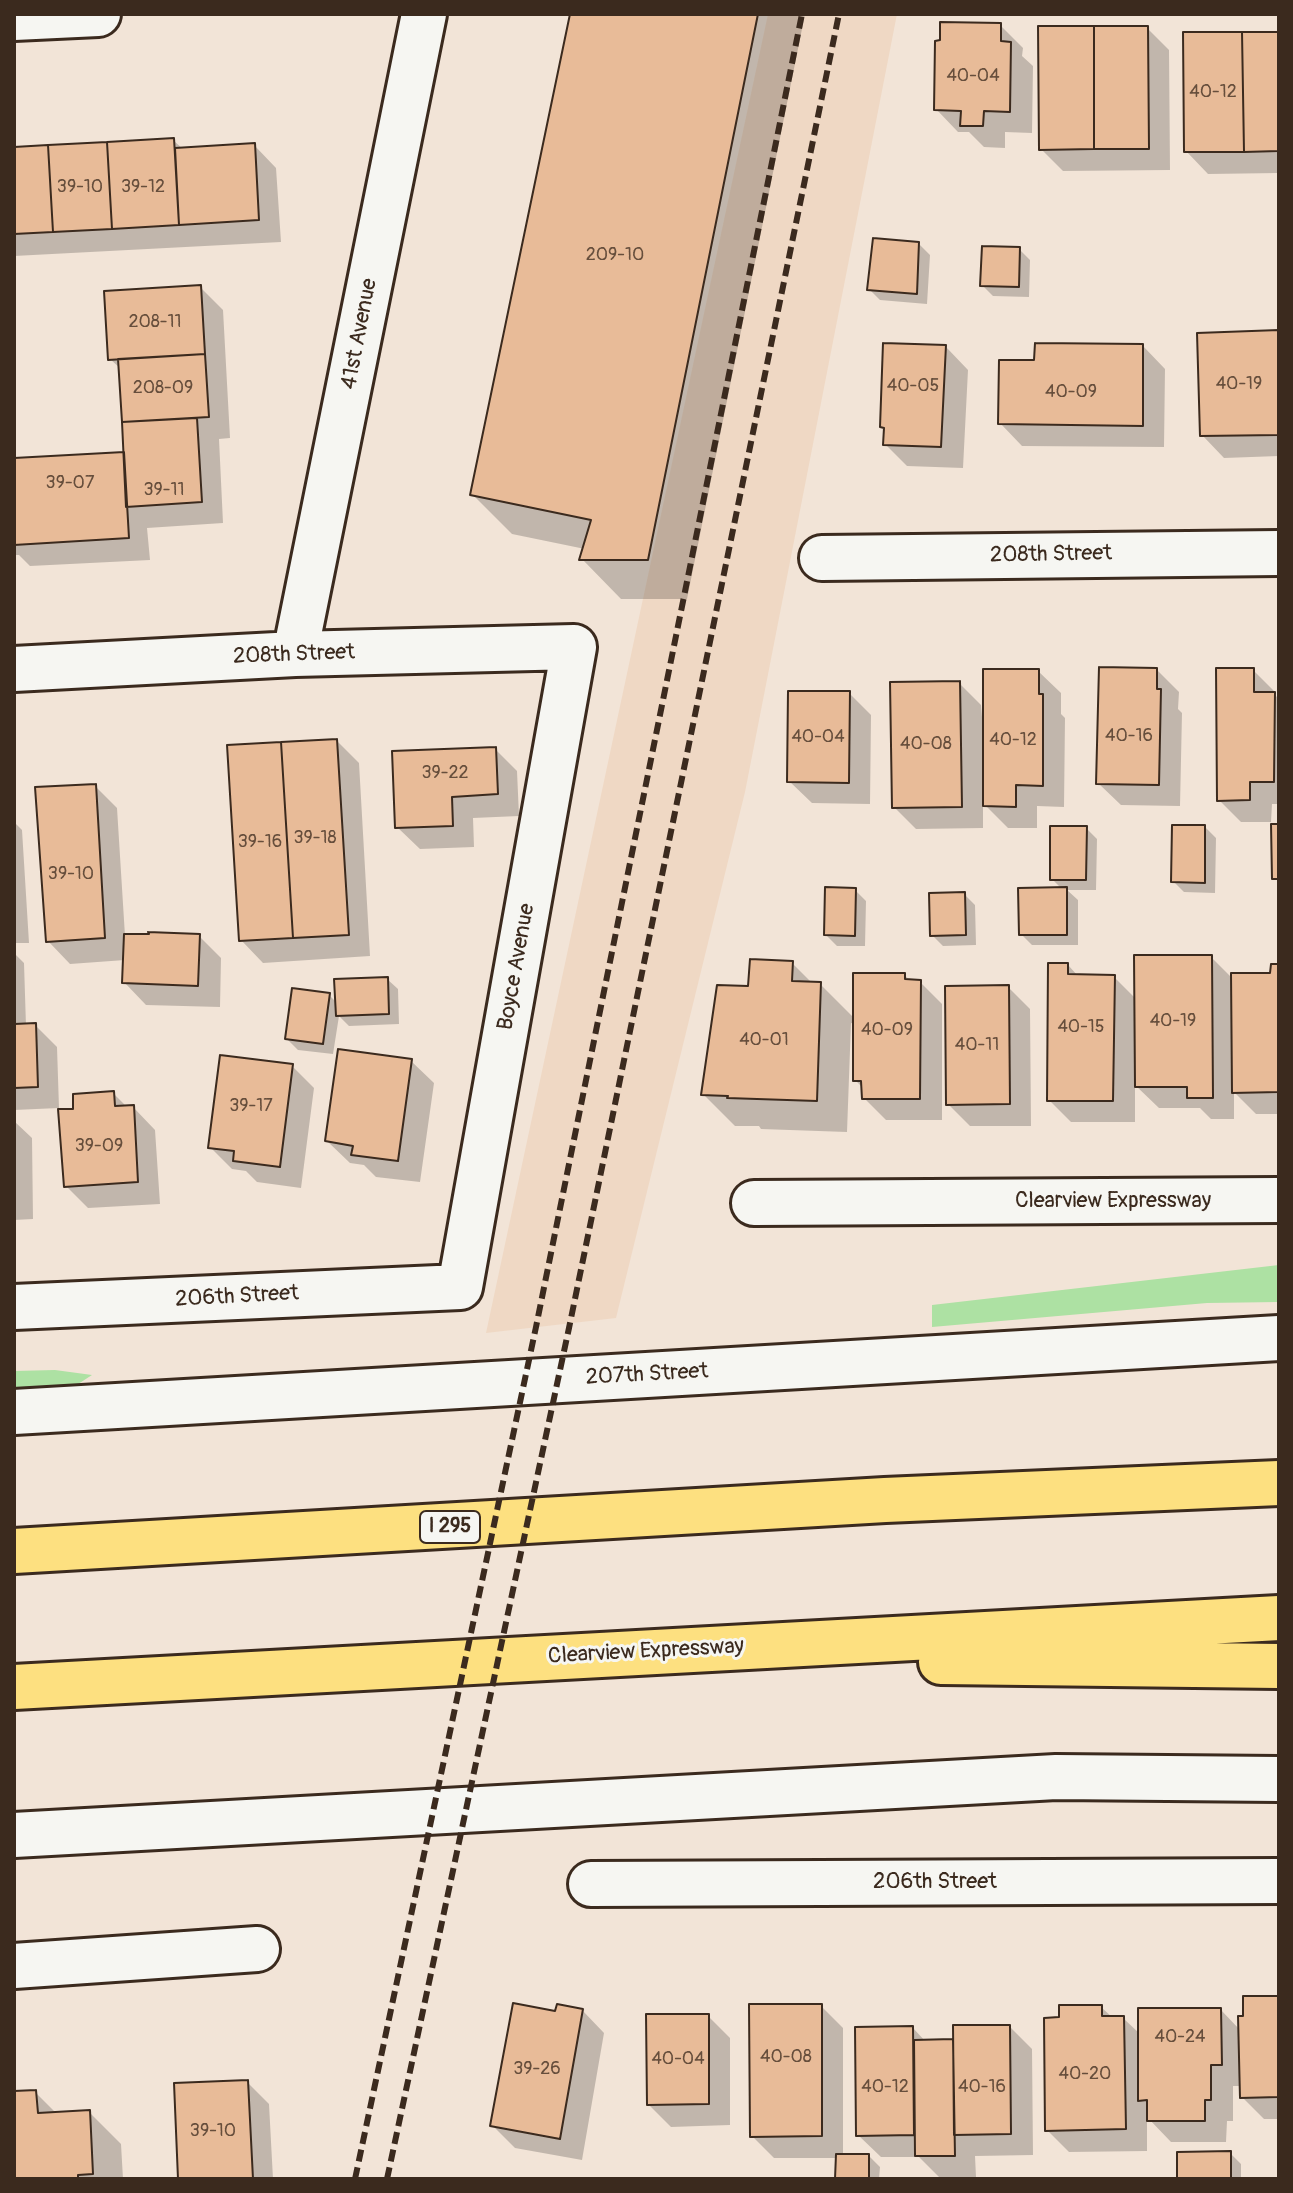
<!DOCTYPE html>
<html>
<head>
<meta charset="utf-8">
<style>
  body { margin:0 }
  #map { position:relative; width:1293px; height:2193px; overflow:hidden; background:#f2e4d7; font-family:Pangolin,sans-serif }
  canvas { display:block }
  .frame { position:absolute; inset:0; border:16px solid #3b2a1e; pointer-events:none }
</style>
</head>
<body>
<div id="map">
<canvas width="1293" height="2193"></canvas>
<div class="frame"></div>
</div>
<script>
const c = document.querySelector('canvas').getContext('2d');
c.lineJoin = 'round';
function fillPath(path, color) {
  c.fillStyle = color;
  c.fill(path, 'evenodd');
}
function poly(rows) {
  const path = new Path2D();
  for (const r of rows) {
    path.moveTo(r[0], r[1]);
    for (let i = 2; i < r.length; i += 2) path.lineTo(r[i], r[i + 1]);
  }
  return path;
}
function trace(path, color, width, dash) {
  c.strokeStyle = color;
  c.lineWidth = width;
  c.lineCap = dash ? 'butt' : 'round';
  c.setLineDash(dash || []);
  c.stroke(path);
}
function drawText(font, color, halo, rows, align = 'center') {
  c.font = font + ' Pangolin,sans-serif';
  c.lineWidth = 6;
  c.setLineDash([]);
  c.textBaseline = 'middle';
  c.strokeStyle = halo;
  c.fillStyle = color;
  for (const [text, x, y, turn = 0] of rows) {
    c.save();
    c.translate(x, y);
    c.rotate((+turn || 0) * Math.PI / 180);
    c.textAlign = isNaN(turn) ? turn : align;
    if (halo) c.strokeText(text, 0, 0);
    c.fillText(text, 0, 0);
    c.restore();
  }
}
fillPath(poly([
  [768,14,897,14,745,792,616,1318,486,1333]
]), '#efd8c4');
fillPath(poly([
  [1279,1265,1279,1302,1207,1303,932,1327,932,1305],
  [55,1370,92,1375,69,1390,14,1393,14,1371]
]), '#ade1a3');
fillPath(poly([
  [572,14,805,14,687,599,621,599,582,559,585,549,512,534,473,495],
  [1000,25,1023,48,1022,56,1033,66,1032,133,1005,132,1005,148,984,147,969,132,958,132,936,109],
  [1147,28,1169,50,1170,170,1063,171,1041,149],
  [1279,33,1279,173,1208,174,1186,151],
  [173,140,184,150,254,145,276,168,281,242,14,256,14,149],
  [919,244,930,255,927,304,880,300,869,289],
  [1019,249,1030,260,1029,297,993,296,982,285],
  [201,288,223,310,230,438,219,439,223,523,147,528,150,560,30,566,19,555,14,555,14,460,126,454,121,369,110,359],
  [1279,332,1279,456,1224,458,1202,435],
  [1143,346,1165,369,1164,447,1022,446,1000,423],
  [946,347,968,370,963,468,907,466,885,444,886,431,882,427],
  [1157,670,1179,692,1178,709,1182,713,1180,806,1121,805,1098,783],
  [1253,670,1275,692,1275,695,1279,699,1279,804,1272,804,1271,822,1241,822,1219,800],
  [1038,671,1061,693,1061,714,1065,718,1064,807,1037,806,1037,828,1008,828,983,803,983,828,916,829,894,807,959,683,981,705,982,717,985,717],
  [849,693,871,715,870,804,812,803,789,781],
  [337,741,359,763,370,956,263,963,241,940],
  [495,749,517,771,519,816,473,818,474,847,420,849,397,827],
  [95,786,117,808,125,936,199,936,221,958,220,1007,146,1005,124,982,125,960,70,964,48,941],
  [14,822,22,830,29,943,14,943],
  [1205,827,1216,838,1215,893,1184,892,1173,881],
  [1086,828,1097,839,1096,890,1067,890,1078,900,1078,945,1032,945,1021,934,1062,889,1052,879],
  [855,890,866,901,865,946,837,946,826,935],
  [964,894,975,905,976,945,943,946,932,935],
  [14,953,24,963,26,1026,35,1025,57,1047,59,1108,14,1110],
  [1211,957,1233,979,1272,974,1279,966,1279,1114,1256,1114,1234,1092,1234,1119,1211,1119,1200,1108,1159,1108,1135,1085,1135,1122,1071,1122,1049,1100,1068,965,1078,976,1114,977,1136,999],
  [792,963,813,984,820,984,855,1019,904,975,911,981,920,982,942,1004,942,1120,886,1120,864,1098,863,1088,855,1080,855,1024,851,1023,847,1132,761,1129,759,1126,735,1126,703,1094,750,988],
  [387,979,398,989,399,1024,349,1026,339,1016,333,1054,298,1050,287,1039,329,995,337,1003],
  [1008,987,1030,1009,1031,1126,970,1126,948,1104],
  [411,1061,434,1083,420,1182,376,1177,364,1165,350,1163,327,1141],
  [292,1066,314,1088,301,1188,257,1182,246,1171,232,1169,210,1147],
  [113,1093,128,1108,133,1107,155,1130,160,1204,88,1208,66,1186,75,1111],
  [14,1121,32,1138,33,1219,14,1220],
  [1279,1998,1279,2119,1264,2119,1242,2097,1242,2086,1233,2086,1233,2121,1227,2121,1226,2142,1171,2142,1147,2117,1147,2151,1069,2152,1047,2130,1061,2019,1101,2007,1113,2018,1123,2018,1140,2034,1221,2010,1240,2030],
  [821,2006,843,2028,843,2156,869,2156,880,2167,879,2179,837,2179,838,2158,774,2158,752,2136],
  [582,2010,604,2033,582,2160,515,2148,493,2126,557,2013],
  [708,2016,730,2038,730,2125,671,2127,649,2105],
  [1010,2027,1032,2049,1033,2155,975,2156,976,2177,939,2177,919,2157,881,2157,858,2135,913,2028,926,2042,955,2041],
  [247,2082,269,2104,273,2179,180,2179],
  [35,2092,57,2114,89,2112,121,2144,123,2179,14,2179,14,2093],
  [1230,2153,1241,2164,1241,2179,1179,2179]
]), '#0003');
const building = poly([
  [570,14,758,14,648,560,579,560,591,520,470,495,570,14],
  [940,22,1001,23,1001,41,1011,42,1010,112,984,111,983,126,960,126,961,111,934,110,935,41,940,40,940,22],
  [1038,26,1094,26,1094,149,1039,150,1038,26],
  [1094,26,1148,26,1149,149,1094,149,1094,26],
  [1183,32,1242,32,1244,152,1184,152,1183,32],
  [1242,32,1279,32,1279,151,1244,152,1242,32],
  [174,138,179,225,112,229,107,142,174,138],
  [107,142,112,229,53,232,48,145,107,142],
  [255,143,259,220,179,225,175,148,255,143],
  [48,145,53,232,14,234,14,147,48,145],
  [873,238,919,242,917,294,867,290,873,238],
  [982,246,1020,247,1019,287,980,286,982,246],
  [201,285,205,354,108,360,104,291,201,285],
  [1279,330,1279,435,1200,436,1197,333,1279,330],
  [883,343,946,345,941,447,883,445,884,428,880,427,883,343],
  [1035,343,1143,344,1143,426,998,424,999,360,1034,360,1035,343],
  [205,354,209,417,122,422,118,359,205,354],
  [197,418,202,502,126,507,122,422,197,418],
  [124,452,129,538,14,545,14,458,124,452],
  [1099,667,1157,668,1157,689,1161,689,1159,785,1096,784,1099,667],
  [1216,668,1254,668,1254,692,1275,692,1274,782,1250,782,1250,800,1217,801,1216,668],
  [983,669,1039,669,1039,694,1043,694,1043,786,1016,785,1016,807,983,806,983,669],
  [960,681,962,807,892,808,890,682,960,681],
  [788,691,850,691,849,783,787,782,788,691],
  [337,739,349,935,293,938,281,742,337,739],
  [281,742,293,938,239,941,227,745,281,742],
  [496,747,498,794,452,797,453,826,395,828,392,751,496,747],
  [96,784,105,938,46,942,35,787,96,784],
  [1271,824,1279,824,1279,879,1272,879,1271,824],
  [1172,825,1205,825,1205,883,1171,882,1172,825],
  [1050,826,1087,826,1086,880,1050,880,1050,826],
  [825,887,856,888,855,936,824,935,825,887],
  [1067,887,1067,935,1019,935,1018,888,1067,887],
  [965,892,966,935,930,936,929,893,965,892],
  [148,932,200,934,198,986,122,983,124,934,149,934,148,932],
  [1134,955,1212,955,1213,1098,1187,1098,1187,1087,1135,1087,1134,955],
  [750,959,793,961,792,981,821,982,817,1101,727,1098,728,1096,701,1095,717,985,748,986,750,959],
  [1048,963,1068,963,1068,974,1115,975,1113,1101,1047,1101,1048,963],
  [1271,964,1279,964,1279,1092,1232,1093,1231,973,1270,973,1271,964],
  [853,973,905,973,905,979,921,980,920,1099,862,1099,861,1081,853,1081,853,973],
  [388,977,389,1014,336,1016,334,979,388,977],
  [1009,985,1010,1104,946,1105,945,986,1009,985],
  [292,988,330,993,323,1044,285,1039,292,988],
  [36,1023,38,1087,14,1088,14,1024,36,1023],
  [338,1049,412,1059,398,1161,351,1155,353,1146,325,1141,338,1049],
  [220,1055,293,1064,280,1167,233,1161,234,1151,208,1148,220,1055],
  [114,1091,115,1106,134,1105,138,1182,64,1187,58,1109,73,1109,73,1094,114,1091],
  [1243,1996,1279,1996,1279,2097,1240,2098,1238,2016,1243,2016,1243,1996],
  [513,2003,555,2011,557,2004,583,2009,560,2139,490,2126,513,2003],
  [749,2004,822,2004,822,2136,750,2137,749,2004],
  [1059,2005,1102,2005,1102,2016,1124,2016,1126,2129,1045,2131,1044,2018,1059,2017,1059,2005],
  [1138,2008,1221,2008,1222,2065,1211,2065,1211,2100,1205,2100,1205,2121,1147,2121,1147,2100,1138,2101,1138,2008],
  [646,2014,709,2014,709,2104,647,2105,646,2014],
  [953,2025,1010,2025,1011,2134,954,2135,953,2025],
  [913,2026,914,2135,856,2136,855,2027,913,2026],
  [953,2039,955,2156,915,2156,914,2040,953,2039],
  [248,2080,253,2179,178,2179,174,2083,248,2080],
  [36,2090,38,2113,90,2110,93,2174,78,2175,78,2179,14,2179,14,2091,36,2090],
  [1231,2151,1231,2179,1177,2179,1177,2152,1231,2151],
  [836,2154,869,2154,869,2179,835,2179,836,2154]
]);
fillPath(building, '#e8bb98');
trace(building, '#3b2a1e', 2);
const minor = poly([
  [14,18,98,14],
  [822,558,1279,553],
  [295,654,424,14],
  [14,669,295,654,574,647,460,1287,14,1307],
  [754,1203,1279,1200],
  [591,1884,1279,1881],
  [14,1966,257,1949]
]);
const tertiary = poly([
  [14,1412,1279,1338],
  [14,1835,1056,1777,1279,1779]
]);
const motorway = poly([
  [14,1551,885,1500,1279,1483],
  [941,1662,1279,1666],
  [14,1687,1279,1618]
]);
trace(minor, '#3b2a1e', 50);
trace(tertiary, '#3b2a1e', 50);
trace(motorway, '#3b2a1e', 50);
trace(minor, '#f6f6f2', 44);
trace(tertiary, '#f6f6f2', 44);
trace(motorway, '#fde080', 44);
trace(poly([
  [355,2179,536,1327,802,14],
  [387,2179,569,1328,839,14]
]), '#3b2a1e', 6, [12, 6]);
drawText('18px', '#664e3c', null, [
  ["40-04",973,76],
  ["40-12",1213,92],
  ["39-10",80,187],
  ["39-12",143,187],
  ["209-10",615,255],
  ["208-11",155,322],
  ["40-19",1239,384],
  ["40-05",913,386],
  ["208-09",163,388],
  ["40-09",1071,392],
  ["39-07",70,483],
  ["39-11",164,490],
  ["40-16",1129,736],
  ["40-04",818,737],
  ["40-12",1013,740],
  ["40-08",926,744],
  ["39-22",445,773],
  ["39-18",315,838],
  ["39-16",260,842],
  ["39-10",71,874],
  ["40-19",1173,1021],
  ["40-15",1081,1027],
  ["40-09",887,1030],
  ["40-01",764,1040],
  ["40-11",977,1045],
  ["39-17",251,1106],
  ["39-09",99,1146],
  ["40-24",1180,2037],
  ["40-08",786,2057],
  ["40-04",678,2059],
  ["39-26",537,2069],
  ["40-20",1085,2074],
  ["40-12",885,2087],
  ["40-16",982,2087],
  ["39-10",213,2131]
]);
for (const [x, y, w] of [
  [450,1527,60]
]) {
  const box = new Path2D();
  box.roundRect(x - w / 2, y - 16, w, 32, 6);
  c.fillStyle = '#f6f6f2';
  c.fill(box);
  trace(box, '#3b2a1e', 2);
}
drawText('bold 20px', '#3b2a1e', null, [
  ["I 295",450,1527]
]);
drawText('22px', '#3b2a1e', '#f6f6f2', [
  ["41st Avenue",360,334,-79],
  ["208th Street",1051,555,-1],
  ["208th Street",294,655,-2],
  ["Boyce Avenue",517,967,-80],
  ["Clearview Expressway",1113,1201],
  ["206th Street",237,1297,-3],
  ["207th Street",647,1375,-3],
  ["Clearview Expressway",646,1652,-3],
  ["206th Street",935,1882]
]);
</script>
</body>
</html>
